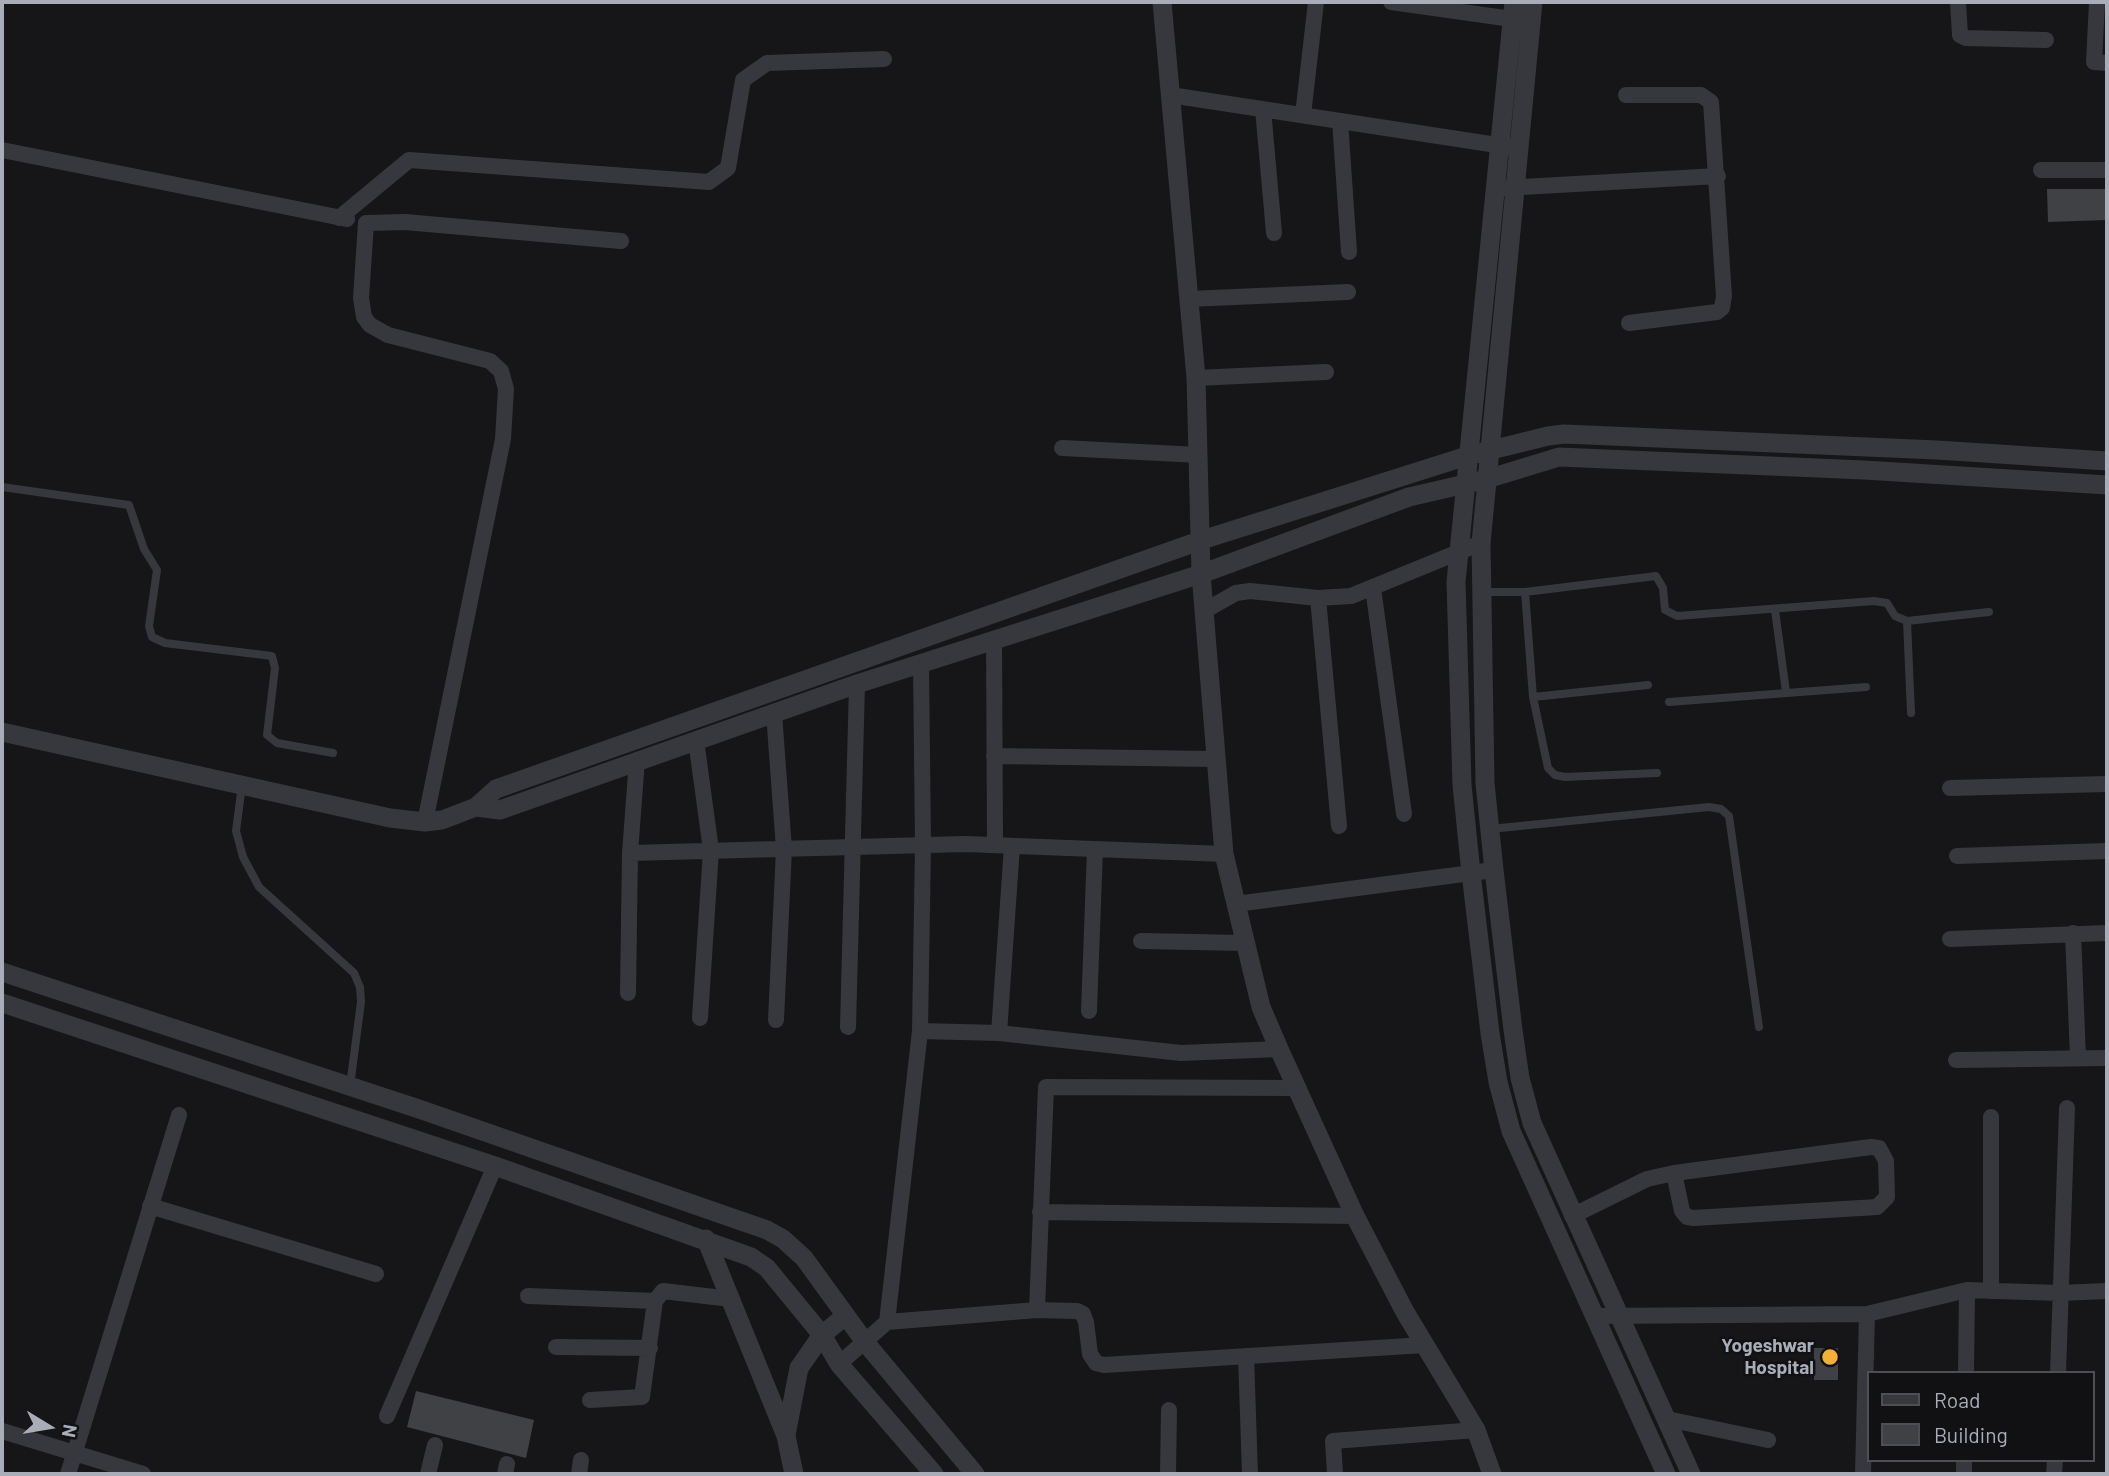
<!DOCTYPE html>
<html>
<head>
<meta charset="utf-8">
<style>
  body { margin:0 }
  #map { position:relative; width:2109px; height:1476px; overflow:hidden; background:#161618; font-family:Barlow,sans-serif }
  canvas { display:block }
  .frame { position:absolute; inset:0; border:4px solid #a8adb8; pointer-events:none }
  .legend { position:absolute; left:1867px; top:1371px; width:228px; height:91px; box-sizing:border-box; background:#111113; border:2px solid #4d4f55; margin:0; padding:9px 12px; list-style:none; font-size:21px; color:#a8adb8 }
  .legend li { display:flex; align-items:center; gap:14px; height:35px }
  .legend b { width:35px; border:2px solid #4d4f55 }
  .north { position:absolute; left:14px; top:1392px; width:70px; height:70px; -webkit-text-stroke:5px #111113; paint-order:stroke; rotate:101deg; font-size:19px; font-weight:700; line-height:28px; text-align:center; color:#a8adb8 }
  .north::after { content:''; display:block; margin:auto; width:24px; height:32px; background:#a8adb8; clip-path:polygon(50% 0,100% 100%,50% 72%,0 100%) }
</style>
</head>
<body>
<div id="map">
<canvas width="2109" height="1476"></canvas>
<div class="frame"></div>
<ul class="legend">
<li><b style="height:9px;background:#37383d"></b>Road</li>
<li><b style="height:19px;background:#404145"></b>Building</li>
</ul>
<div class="north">N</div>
</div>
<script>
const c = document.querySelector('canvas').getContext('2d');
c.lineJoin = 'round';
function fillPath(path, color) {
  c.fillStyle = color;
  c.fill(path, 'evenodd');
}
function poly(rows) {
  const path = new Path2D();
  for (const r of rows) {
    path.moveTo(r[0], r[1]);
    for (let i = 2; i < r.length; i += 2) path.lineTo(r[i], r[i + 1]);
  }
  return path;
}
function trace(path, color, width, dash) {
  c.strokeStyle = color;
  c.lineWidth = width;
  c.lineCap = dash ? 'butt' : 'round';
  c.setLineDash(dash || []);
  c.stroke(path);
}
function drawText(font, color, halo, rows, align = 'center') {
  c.font = font + ' Barlow,sans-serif';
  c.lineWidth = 5;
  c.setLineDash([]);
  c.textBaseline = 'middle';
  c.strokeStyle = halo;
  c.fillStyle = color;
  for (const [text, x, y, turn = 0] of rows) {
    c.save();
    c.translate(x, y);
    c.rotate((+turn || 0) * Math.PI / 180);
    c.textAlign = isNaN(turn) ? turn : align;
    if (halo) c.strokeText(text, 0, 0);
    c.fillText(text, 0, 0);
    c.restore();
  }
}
fillPath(poly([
  [2047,189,2107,189,2107,220,2048,222],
  [1814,1348,1838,1348,1838,1380,1814,1380],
  [416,1391,534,1420,526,1458,407,1427]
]), '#404145');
trace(poly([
  [2,487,129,505,144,549,157,570,149,626,152,637,165,643,272,656,275,668,267,735,277,743,333,753],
  [1483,592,1525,592,1656,576,1663,588,1665,610,1677,616,1874,601,1887,603,1895,616,1907,621,1989,612],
  [1525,592,1533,697,1548,768,1555,775,1565,777,1657,773],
  [1775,610,1786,692],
  [1907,621,1911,713],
  [1533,697,1648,685],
  [1669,702,1866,687],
  [242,785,236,831,243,857,259,887,354,973,360,987,361,1002,350,1086],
  [1490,829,1709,807,1721,809,1729,816,1759,1027]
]), '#37383d', 8);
trace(poly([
  [1391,2,1512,19],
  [1958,2,1960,35,1966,38,2046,40],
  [2097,2,2094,62,2107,63],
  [1170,95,1510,147],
  [1626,95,1701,95,1711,102,1724,296,1722,308,1717,312,1629,323],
  [1263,109,1274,233],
  [1303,115,1316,2],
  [1340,121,1349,252],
  [2,150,347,219],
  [2041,170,2107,170],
  [1504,188,1718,176],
  [339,218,409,160,709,182,728,168,743,80,767,63,884,59],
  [1189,299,1348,292],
  [1196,378,1326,372],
  [1062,448,1199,455],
  [1373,588,1404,814],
  [1318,598,1339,826],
  [1204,611,1236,593,1250,591,1318,598,1351,596,1481,543],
  [994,639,995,845],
  [774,713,784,849,776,1020],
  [696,740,711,850,700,1018],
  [994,756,1214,759],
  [1950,788,2107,784],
  [425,822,503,439,506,389,501,371,490,361,388,335,370,325,364,317,361,298,366,223,405,222,621,241],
  [630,853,965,844,1224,854],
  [1957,856,2107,851],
  [1236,904,1494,870],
  [2073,933,2078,1058],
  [1950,939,2107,933],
  [1141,941,1245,943],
  [628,993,630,853,637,760],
  [1089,1011,1095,849],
  [848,1027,857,684],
  [920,1031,999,1033,1181,1053,1279,1049],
  [999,1033,1012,846],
  [1956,1060,2107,1058],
  [1991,1117,1991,1291],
  [150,1206,376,1274],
  [1040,1212,1355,1216],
  [1572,1216,1647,1179,1674,1173,1871,1147,1879,1148,1886,1161,1887,1197,1877,1207,1694,1218,1687,1217,1682,1211,1674,1173],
  [528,1296,655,1301],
  [1037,1310,1046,1087,1296,1088],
  [1596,1316,1867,1314,1967,1290,2060,1293,2107,1291],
  [887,1322,1037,1310,1077,1311,1083,1314,1086,1322,1090,1354,1096,1363,1104,1365,1425,1345],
  [556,1347,650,1348],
  [1246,1356,1250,1474],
  [839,1364,887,1322,920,1031,923,845,921,663],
  [1966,1373,1967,1290],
  [2058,1373,2067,1108],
  [590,1400,642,1397,655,1301,663,1291,731,1299],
  [387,1416,495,1166],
  [1667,1419,1768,1440],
  [2,1431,143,1474],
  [68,1474,179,1115],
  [428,1474,435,1445],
  [505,1474,507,1464],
  [579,1474,581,1460],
  [1168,1474,1169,1410],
  [1335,1474,1333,1441,1476,1430],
  [1863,1474,1867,1314],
  [1964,1474,1964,1460],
  [2054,1474,2055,1460]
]), '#37383d', 16);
trace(poly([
  [1162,2,1196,378,1201,574,1224,854,1261,1007,1279,1049,1355,1216,1405,1312,1476,1430,1492,1474],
  [1514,2,1456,582,1462,785,1471,873,1490,1033,1498,1082,1511,1131,1666,1474],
  [1533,2,1481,543,1485,783,1494,870,1513,1030,1520,1078,1532,1123,1691,1474],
  [2,732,390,818,425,822,442,820,476,807,496,789,1202,540,1467,456,1548,436,1564,434,1937,450,2107,461],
  [476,807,500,810,857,684,1201,574,1409,497,1487,479,1559,457,1864,470,2107,485],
  [2,972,419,1109,767,1230,783,1239,804,1258,865,1342,975,1474],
  [2,1003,495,1166,751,1257,767,1268,822,1335,839,1364,934,1474],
  [706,1239,786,1436,794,1474],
  [786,1435,799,1368,822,1335,845,1316]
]), '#37383d', 19);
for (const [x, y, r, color] of [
  [1830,1357,9,"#f2b134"]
]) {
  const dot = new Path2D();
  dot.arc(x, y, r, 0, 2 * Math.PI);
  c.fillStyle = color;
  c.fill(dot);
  trace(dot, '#111113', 2.5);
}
drawText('bold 19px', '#a8adb8', '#111113', [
  ["Yogeshwar",1814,1346],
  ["Hospital",1814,1368]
], 'right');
</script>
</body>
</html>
